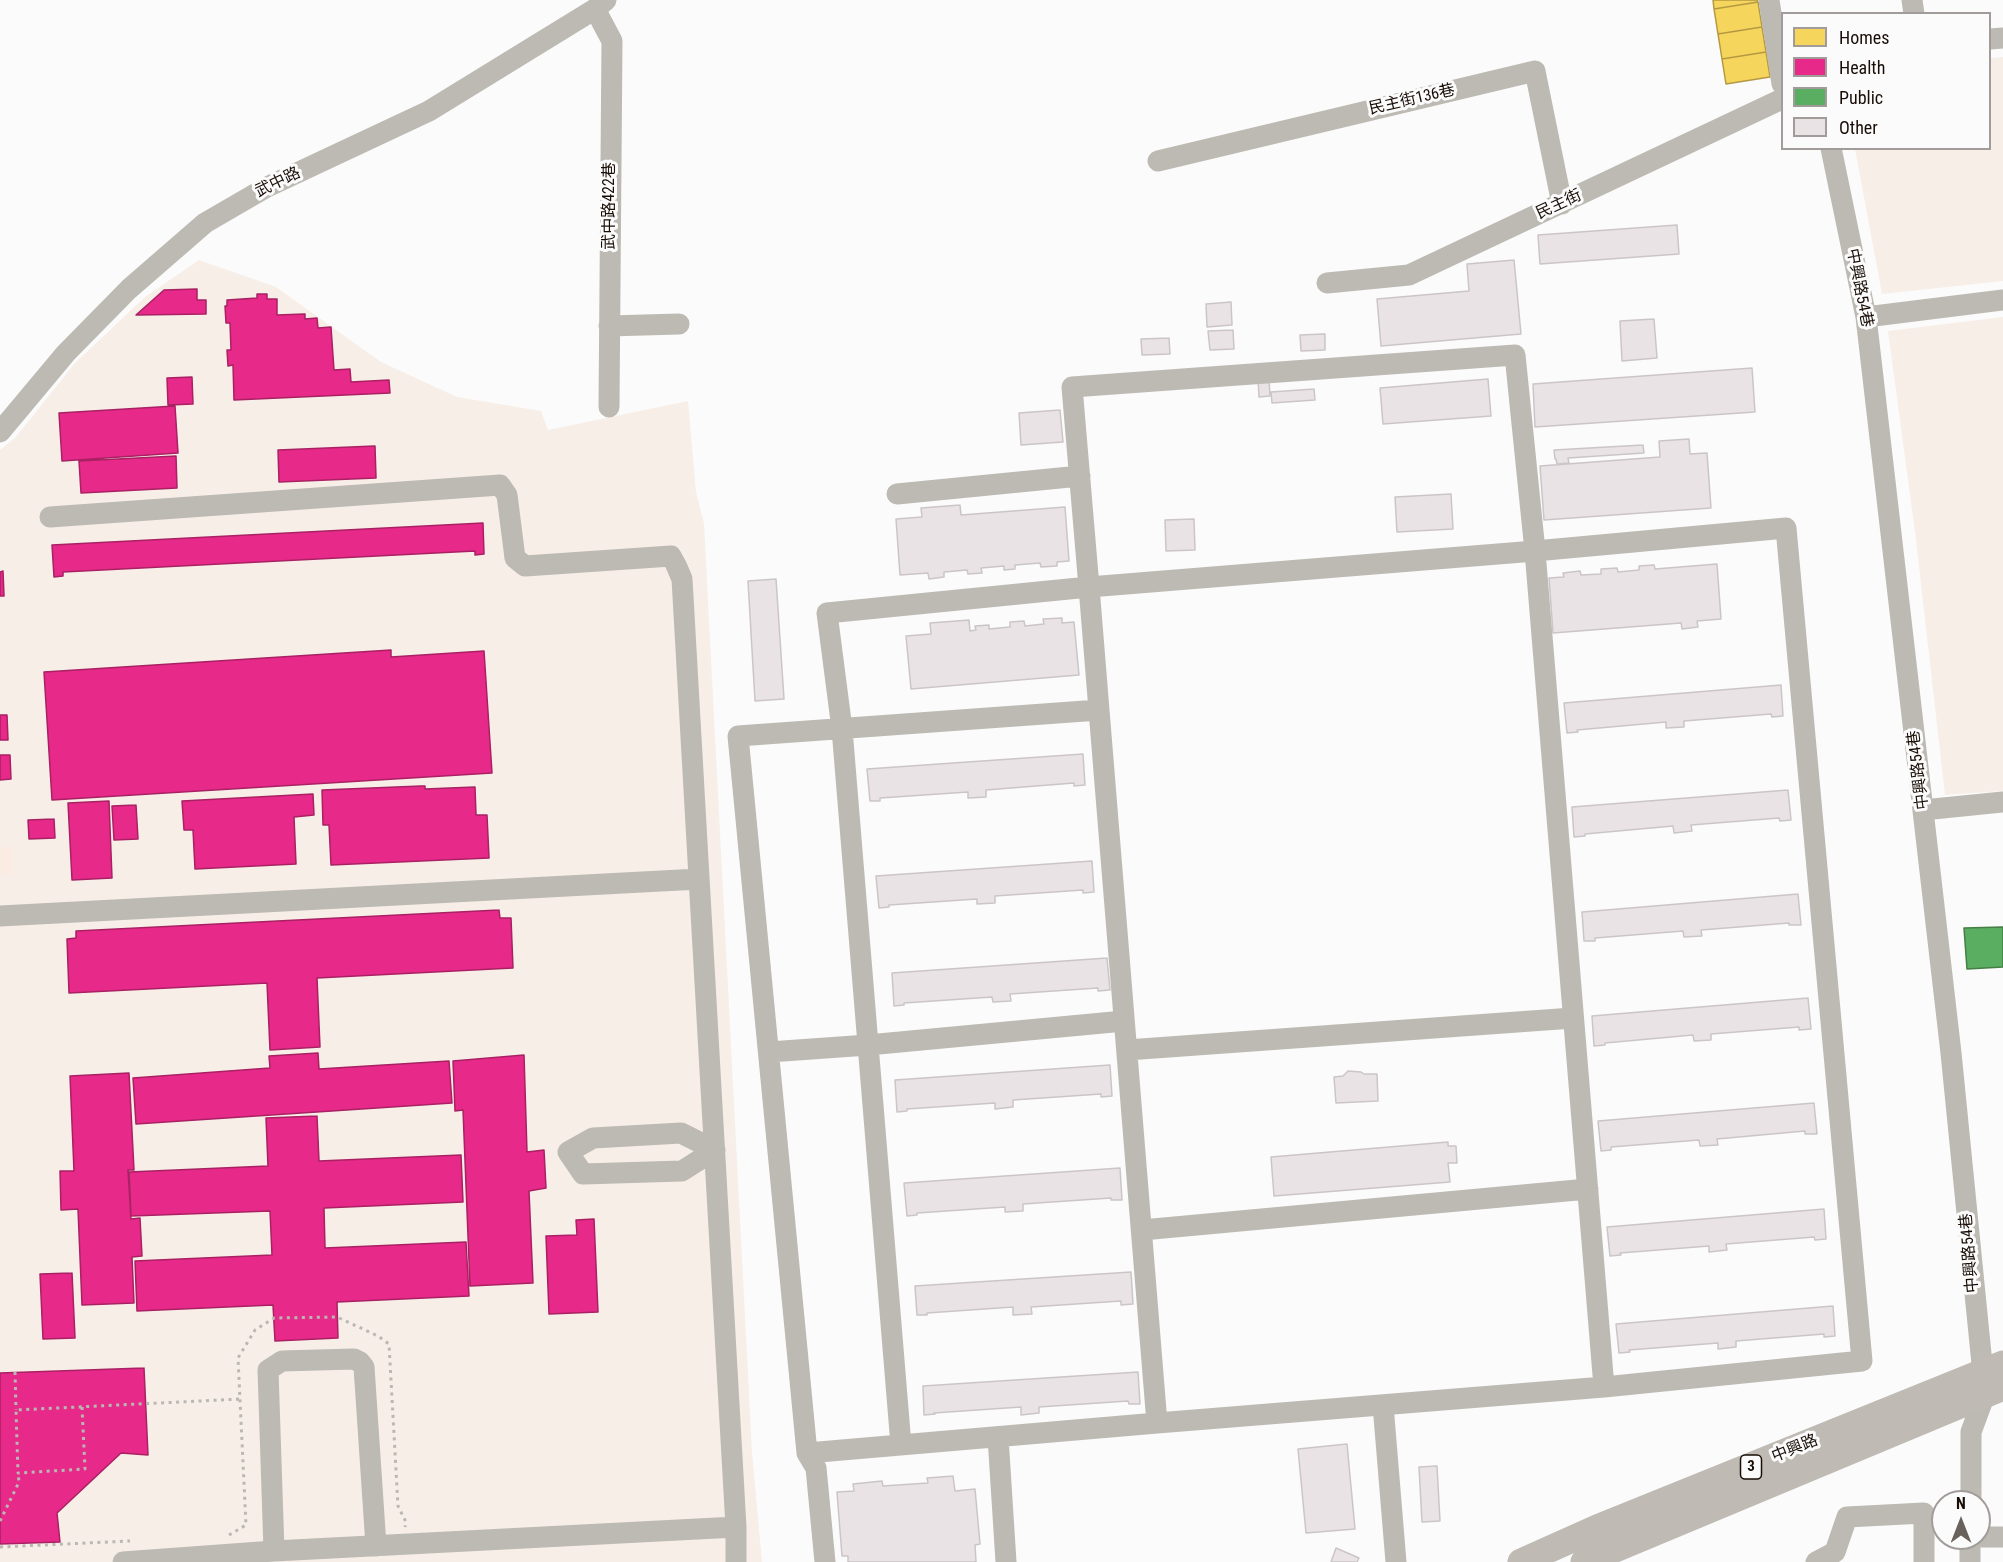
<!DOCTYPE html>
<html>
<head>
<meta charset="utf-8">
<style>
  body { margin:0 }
  #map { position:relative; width:2003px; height:1562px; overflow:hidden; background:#fbfbfb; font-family:"Roboto Condensed",sans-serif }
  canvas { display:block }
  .legend { position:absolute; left:1781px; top:12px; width:210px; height:138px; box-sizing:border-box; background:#fbfbfb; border:2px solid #a19c99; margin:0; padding:8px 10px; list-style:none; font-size:18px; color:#190e07 }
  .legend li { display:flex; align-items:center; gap:12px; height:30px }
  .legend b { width:30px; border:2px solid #a19c99 }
  .north { position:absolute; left:1931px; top:1490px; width:60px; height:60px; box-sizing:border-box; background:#fbfbfb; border:2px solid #a19c99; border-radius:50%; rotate:0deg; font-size:16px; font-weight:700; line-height:24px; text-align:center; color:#190e07 }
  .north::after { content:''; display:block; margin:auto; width:21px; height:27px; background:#68615c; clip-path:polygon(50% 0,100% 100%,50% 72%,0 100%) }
</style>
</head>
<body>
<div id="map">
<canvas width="2003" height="1562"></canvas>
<ul class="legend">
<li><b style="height:16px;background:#f6d55c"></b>Homes</li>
<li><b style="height:16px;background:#e7298a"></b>Health</li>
<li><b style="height:16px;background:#5aae61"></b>Public</li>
<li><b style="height:16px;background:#eae3e5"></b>Other</li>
</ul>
<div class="north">N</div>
</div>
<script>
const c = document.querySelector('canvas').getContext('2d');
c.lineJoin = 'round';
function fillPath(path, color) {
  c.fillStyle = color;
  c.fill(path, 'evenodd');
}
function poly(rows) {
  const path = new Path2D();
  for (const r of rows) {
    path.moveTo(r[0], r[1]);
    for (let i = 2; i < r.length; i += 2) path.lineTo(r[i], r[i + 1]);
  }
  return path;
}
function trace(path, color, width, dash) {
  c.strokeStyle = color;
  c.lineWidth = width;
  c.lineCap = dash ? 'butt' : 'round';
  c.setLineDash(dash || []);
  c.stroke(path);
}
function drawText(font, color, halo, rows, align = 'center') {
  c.font = font + ' "Roboto Condensed","Noto Sans TC",sans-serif';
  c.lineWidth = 6;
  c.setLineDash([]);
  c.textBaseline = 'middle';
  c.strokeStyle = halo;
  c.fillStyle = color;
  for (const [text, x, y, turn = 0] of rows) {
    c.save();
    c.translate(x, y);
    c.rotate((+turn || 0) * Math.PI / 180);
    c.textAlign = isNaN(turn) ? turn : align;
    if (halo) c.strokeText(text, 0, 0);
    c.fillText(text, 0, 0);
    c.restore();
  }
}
fillPath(poly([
  [2003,57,2003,281,1882,294,1855,149,1990,148,1990,58],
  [199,260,276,287,381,362,457,397,541,411,548,430,688,401,696,492,704,523,752,1452,762,1562,0,1562,0,450,15,438,75,363,145,297],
  [2003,317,2003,791,1945,795,1916,540,1888,331]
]), '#f7eee8');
fillPath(poly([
  [12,846,13,874,0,875,0,847]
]), '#fbece3');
const homes = poly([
  [1713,0,1757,0,1758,2,1714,9,1713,0],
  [1758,2,1762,27,1718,34,1714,9,1758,2],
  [1762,27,1766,52,1722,59,1718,34,1762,27],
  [1766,52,1770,77,1726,84,1722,59,1766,52]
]);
fillPath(homes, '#f6d55c');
trace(homes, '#b49942', 1.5);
const health = poly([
  [197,289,197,300,206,300,206,314,136,315,164,290,197,289],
  [257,294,267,294,267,299,277,299,277,315,305,314,305,319,317,318,318,328,331,327,334,370,350,369,351,382,389,380,390,393,234,400,233,365,228,366,227,350,231,350,230,323,226,323,225,306,227,306,227,300,257,298,257,294],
  [192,377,193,404,168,405,167,378,192,377],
  [175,406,178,453,62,461,59,413,175,406],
  [375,446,376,478,279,482,278,450,375,446],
  [176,456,177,488,81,493,79,461,176,456],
  [483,523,484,554,475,555,475,551,63,572,63,576,54,577,52,545,483,523],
  [3,571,4,596,0,596,0,572,3,571],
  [391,650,391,657,484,651,492,773,52,800,44,672,391,650],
  [0,715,7,715,8,740,0,740,0,715],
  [0,755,10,755,11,779,0,780,0,755],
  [421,786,425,786,425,789,475,787,476,815,487,815,489,858,331,865,329,825,323,825,322,790,421,786],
  [313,794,314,815,294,817,296,864,195,869,193,830,184,830,182,801,313,794],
  [109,801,112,878,72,880,68,803,109,801],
  [136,805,138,839,114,840,112,806,136,805],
  [54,819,55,838,29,839,28,820,54,819],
  [499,910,500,918,511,918,513,968,317,978,320,1047,270,1050,267,983,69,993,67,939,76,938,76,931,499,910],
  [318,1053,319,1069,449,1061,452,1103,136,1124,133,1078,270,1068,269,1056,318,1053],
  [524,1055,527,1152,544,1150,546,1188,529,1191,533,1283,470,1286,463,1110,455,1111,453,1061,524,1055],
  [129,1073,134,1170,128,1170,131,1219,140,1218,142,1256,132,1257,134,1303,82,1305,78,1209,61,1210,60,1171,74,1171,70,1076,129,1073],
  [317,1116,319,1161,461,1155,463,1202,324,1208,325,1248,466,1242,469,1296,337,1302,338,1338,275,1341,273,1305,137,1311,135,1261,272,1255,270,1211,131,1216,129,1172,268,1166,266,1118,317,1116],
  [594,1219,598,1312,549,1314,546,1236,577,1235,576,1220,594,1219],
  [72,1273,75,1338,43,1339,40,1274,72,1273],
  [144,1368,148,1455,121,1453,57,1513,60,1542,0,1544,0,1373,144,1368]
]);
fillPath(health, '#e7298a');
trace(health, '#a92163', 1.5);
const public = poly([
  [2003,927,2003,967,1967,969,1964,928,2003,927]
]);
fillPath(public, '#5aae61');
trace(public, '#467e46', 1.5);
const building = poly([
  [1677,225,1679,254,1540,264,1538,235,1677,225],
  [1514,260,1521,334,1381,346,1377,299,1469,291,1467,264,1514,260],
  [1231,302,1232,325,1207,327,1206,304,1231,302],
  [1654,319,1657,358,1622,361,1620,321,1654,319],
  [1233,330,1234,349,1210,350,1208,331,1233,330],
  [1325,334,1325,350,1301,351,1300,335,1325,334],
  [1169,338,1170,354,1142,355,1141,339,1169,338],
  [1752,368,1755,412,1535,427,1533,384,1752,368],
  [1258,379,1269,379,1270,396,1259,397,1258,379],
  [1488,379,1491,416,1383,424,1380,388,1488,379],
  [1314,389,1315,400,1272,403,1271,392,1314,389],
  [1060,410,1063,442,1021,445,1019,413,1060,410],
  [1689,439,1690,454,1707,453,1711,508,1544,520,1540,466,1660,457,1659,441,1689,439],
  [1643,445,1644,453,1568,458,1569,463,1557,464,1556,459,1555,459,1554,450,1643,445],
  [1451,494,1453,529,1397,532,1395,497,1451,494],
  [960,505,961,515,1065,507,1069,561,1057,562,1057,566,1041,567,1040,563,1015,565,1015,569,1004,570,1004,566,981,568,982,573,968,574,967,570,944,572,944,577,929,579,928,573,900,575,896,519,922,517,921,508,960,505],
  [1194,519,1195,550,1166,551,1165,520,1194,519],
  [1717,564,1721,619,1697,621,1698,627,1682,629,1681,623,1553,633,1549,578,1564,577,1563,573,1580,571,1581,575,1601,574,1601,569,1617,568,1618,572,1639,570,1639,566,1654,565,1655,569,1717,564],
  [776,579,784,699,755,701,748,581,776,579],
  [1062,618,1062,623,1074,622,1079,675,911,689,906,636,931,634,930,623,969,620,970,631,976,630,975,626,989,625,989,629,1010,627,1010,622,1024,621,1025,626,1044,624,1043,619,1062,618],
  [1781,685,1783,716,1772,717,1771,714,1684,721,1684,727,1666,728,1666,722,1577,730,1578,732,1567,733,1564,703,1781,685],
  [1083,754,1085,785,1074,786,1074,783,986,790,986,797,968,798,968,792,880,798,880,801,870,801,867,769,1083,754],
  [1788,790,1791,820,1780,821,1779,818,1691,825,1692,831,1674,833,1673,826,1585,834,1585,836,1574,837,1572,807,1788,790],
  [1092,861,1094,892,1083,893,1083,890,995,896,995,903,977,904,977,899,889,905,889,907,879,908,876,876,1092,861],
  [1798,894,1801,925,1789,925,1789,923,1701,930,1702,936,1684,937,1683,931,1595,938,1595,941,1584,941,1582,912,1798,894],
  [1107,958,1110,990,1098,991,1098,988,1010,994,1011,1001,993,1002,992,997,904,1003,904,1005,894,1006,892,973,1107,958],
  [1808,998,1811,1029,1799,1030,1799,1027,1711,1034,1711,1040,1694,1041,1693,1035,1605,1043,1605,1045,1594,1046,1592,1016,1808,998],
  [1110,1065,1112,1096,1101,1097,1101,1094,1013,1100,1013,1107,995,1109,995,1103,907,1109,907,1111,897,1112,895,1080,1110,1065],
  [1348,1071,1361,1072,1364,1074,1377,1074,1378,1101,1336,1103,1334,1077,1343,1076,1348,1071],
  [1814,1103,1817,1134,1805,1134,1805,1131,1717,1139,1718,1145,1700,1146,1699,1140,1611,1147,1611,1150,1601,1151,1598,1121,1814,1103],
  [1448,1142,1448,1146,1456,1146,1457,1163,1448,1163,1450,1182,1274,1196,1271,1157,1448,1142],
  [1120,1168,1122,1200,1111,1200,1111,1198,1023,1204,1023,1211,1005,1212,1005,1207,917,1213,917,1215,907,1216,904,1183,1120,1168],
  [1824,1209,1826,1239,1815,1240,1814,1237,1726,1244,1727,1250,1709,1252,1709,1246,1620,1253,1621,1255,1610,1256,1607,1227,1824,1209],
  [1131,1272,1133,1304,1121,1305,1121,1301,1031,1307,1032,1314,1013,1315,1013,1307,927,1313,927,1315,917,1315,915,1286,1131,1272],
  [1833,1306,1835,1336,1824,1337,1824,1334,1736,1341,1736,1347,1718,1349,1718,1343,1629,1350,1630,1352,1619,1353,1616,1324,1833,1306],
  [1138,1372,1140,1404,1129,1404,1128,1401,1039,1407,1039,1413,1021,1415,1021,1407,934,1413,935,1414,924,1415,923,1386,1138,1372],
  [1347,1444,1355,1529,1306,1533,1298,1449,1347,1444],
  [1437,1466,1440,1521,1422,1522,1419,1467,1437,1466],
  [953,1476,955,1491,975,1489,980,1544,975,1545,976,1562,848,1562,848,1556,842,1556,837,1492,854,1491,853,1484,882,1481,883,1486,928,1483,927,1478,953,1476],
  [1336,1548,1359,1558,1357,1562,1331,1562,1336,1548]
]);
fillPath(building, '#eae3e5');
trace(building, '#ccc5c7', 1.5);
trace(poly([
  [15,1372,16,1410],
  [82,1407,85,1469,18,1473,16,1410,241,1399],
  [0,1521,19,1482,18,1473],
  [229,1535,246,1525,238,1358,255,1330,274,1318,337,1317,378,1336,389,1344,398,1506,406,1522,405,1527],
  [0,1547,130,1541]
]), '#bab8b3', 3, [3, 4.5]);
trace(poly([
  [1769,0,1782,84],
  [1912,0,1914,14],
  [595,9,612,41,609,407],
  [1990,39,2003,38],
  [1831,148,1866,317,1951,1053,1985,1394,1971,1432,1971,1502],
  [1158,161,1535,71,1562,204],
  [1327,283,1409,275,1782,99],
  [1866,317,2003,300],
  [609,326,679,324],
  [0,432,66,353,129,289,205,223,267,187,429,111,595,9,606,0],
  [897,494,1080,476],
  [50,517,500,485,507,495,515,558,525,566,671,556,676,565,682,579,736,1527,736,1562],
  [1535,551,1604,1387,1157,1423,1089,587,1535,551],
  [1099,710,738,736,807,1453,1157,1423],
  [1923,810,2003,802],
  [0,916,699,879],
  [1127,1050,1573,1018],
  [769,1052,868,1045,1124,1021],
  [681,1133,715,1150,682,1171,583,1174,568,1152,593,1138,681,1133],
  [1142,1230,1588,1189],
  [1383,1405,1396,1562],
  [998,1437,1006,1562],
  [901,1445,842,729,827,613,1089,587,1072,387,1515,355,1535,551,1786,528,1862,1361,1604,1387],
  [807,1453,816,1468,825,1562],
  [1979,1537,2003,1537],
  [274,1551,268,1370,282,1361,354,1359,360,1362,364,1367,376,1546],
  [123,1562,274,1551,736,1527],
  [1816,1562,1835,1552,1847,1517,1924,1513,1924,1562],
  [1970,1562,1970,1538]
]), '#bcbab2', 21);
trace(poly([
  [1521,1562,1597,1528,2003,1364],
  [1584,1562,2003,1387]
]), '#bfbbb4', 27);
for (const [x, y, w] of [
  [1751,1467,21]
]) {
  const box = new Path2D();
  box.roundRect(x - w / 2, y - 12, w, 24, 4.5);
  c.fillStyle = '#fbfbfb';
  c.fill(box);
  trace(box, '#190e07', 1.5);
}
drawText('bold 15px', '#190e07', null, [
  ["3",1751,1467]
]);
drawText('16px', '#190e07', '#fbfbfb', [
  ["民主街136巷",1412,100,-13],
  ["武中路",278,183,-26],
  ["民主街",1559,205,-25],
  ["武中路422巷",610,206,-90],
  ["中興路54巷",1859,288,79],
  ["中興路54巷",1919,770,-97],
  ["中興路54巷",1970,1253,-95],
  ["中興路",1795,1449,-22]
]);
</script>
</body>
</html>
